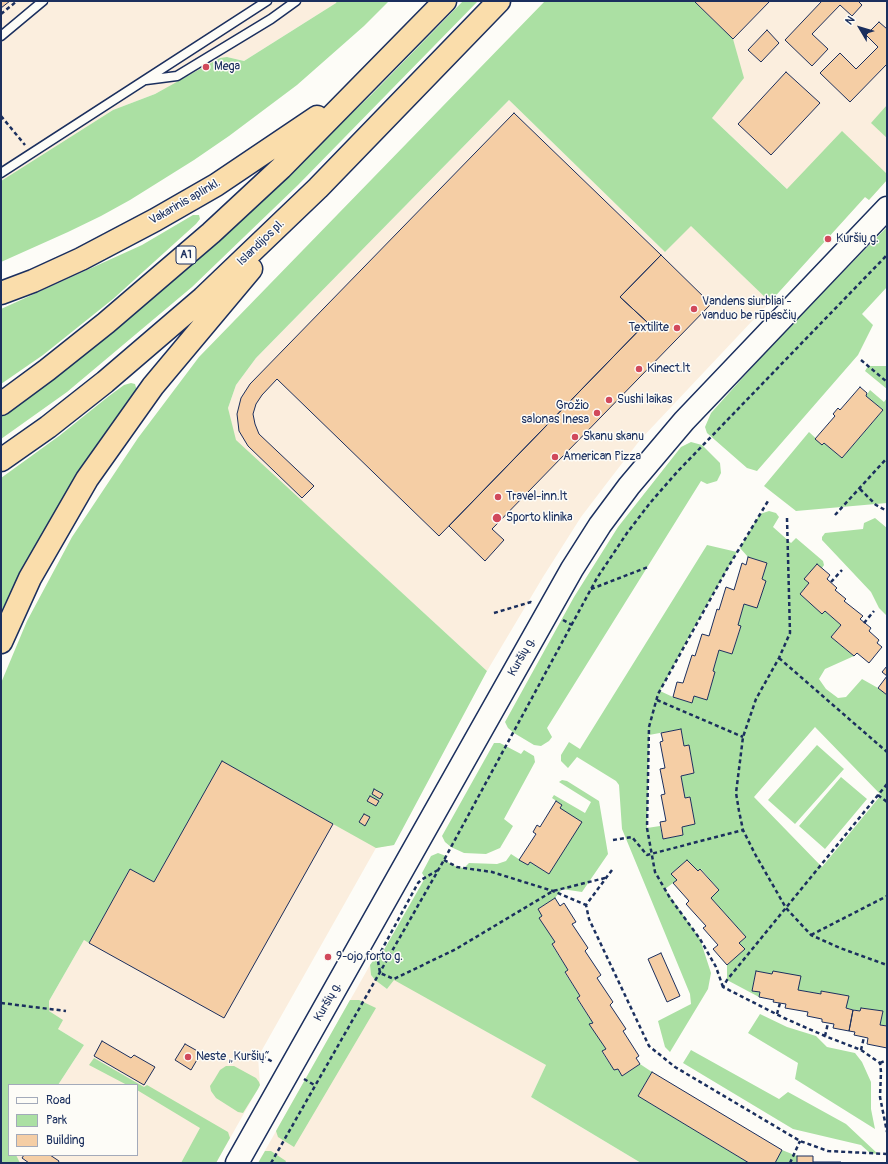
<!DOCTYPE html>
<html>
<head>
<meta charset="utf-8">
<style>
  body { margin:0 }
  #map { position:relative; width:888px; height:1164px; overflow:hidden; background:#fdfcf7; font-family:Pangolin,sans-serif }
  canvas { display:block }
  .frame { position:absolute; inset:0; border:2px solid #1b2f5e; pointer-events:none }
  .legend { position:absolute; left:8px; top:1084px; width:130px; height:72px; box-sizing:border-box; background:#fdfcf7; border:1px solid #a3aaba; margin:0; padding:5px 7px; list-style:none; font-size:12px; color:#1b2f5e }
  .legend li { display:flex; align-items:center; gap:8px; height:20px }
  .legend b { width:20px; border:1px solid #a3aaba }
  .north { position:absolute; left:840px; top:8px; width:40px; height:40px; -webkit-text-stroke:3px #fdfcf7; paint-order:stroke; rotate:308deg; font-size:11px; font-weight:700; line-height:16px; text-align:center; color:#1b2f5e }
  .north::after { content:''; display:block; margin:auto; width:14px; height:18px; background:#1b2f5e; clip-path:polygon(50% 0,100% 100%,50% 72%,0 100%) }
</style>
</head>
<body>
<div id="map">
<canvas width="888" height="1164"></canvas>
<div class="frame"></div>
<ul class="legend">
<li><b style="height:5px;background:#fdfcf7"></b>Road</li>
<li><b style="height:11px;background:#abe0a3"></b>Park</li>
<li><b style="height:11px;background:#f5cea5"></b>Building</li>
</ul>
<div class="north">N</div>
</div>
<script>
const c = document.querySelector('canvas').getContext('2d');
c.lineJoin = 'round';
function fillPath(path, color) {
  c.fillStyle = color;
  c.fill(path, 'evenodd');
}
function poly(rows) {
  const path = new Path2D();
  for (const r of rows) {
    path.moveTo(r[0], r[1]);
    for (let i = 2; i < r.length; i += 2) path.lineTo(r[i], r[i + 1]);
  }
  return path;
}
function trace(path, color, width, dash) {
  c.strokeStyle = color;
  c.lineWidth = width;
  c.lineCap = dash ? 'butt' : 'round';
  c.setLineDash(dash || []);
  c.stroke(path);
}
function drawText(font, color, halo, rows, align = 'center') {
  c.font = font + ' Pangolin,sans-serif';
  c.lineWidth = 3;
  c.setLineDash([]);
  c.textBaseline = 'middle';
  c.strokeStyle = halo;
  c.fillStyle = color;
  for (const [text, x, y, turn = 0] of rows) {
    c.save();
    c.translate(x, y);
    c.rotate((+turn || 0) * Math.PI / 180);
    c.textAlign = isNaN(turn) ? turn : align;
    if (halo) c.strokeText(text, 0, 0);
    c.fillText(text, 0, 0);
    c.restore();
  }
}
fillPath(poly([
  [1,1,337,1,336,3,244,61,227,57,155,94,113,110,1,181],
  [694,1,887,1,887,180,869,200,865,197,833,232,712,118,733,39],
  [509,100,665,252,691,225,770,302,640,440,610,479,581,517,543,577,487,671,235,440,228,408,236,385,256,358],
  [222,761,394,845,376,848,258,1057,260,1085,216,1163,12,1163,14,1155,137,1155,137,1085,58,1085,84,1045,58,1029,49,1011,49,1001,84,940,89,942,130,869,154,882],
  [370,965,371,975,375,980,387,989,394,979,546,1065,531,1097,641,1163,258,1163]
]), '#fbeede');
fillPath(poly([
  [337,1,389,1,364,26,297,85,229,136,194,160,130,200,101,216,68,232,1,262,1,181,113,110,155,94,220,58,227,57,244,61,336,3],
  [463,1,478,1,298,185,192,287,67,392,1,439,1,414,256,205,371,95],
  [545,1,694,1,733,39,744,78,712,118,787,189,842,131,887,174,887,180,869,200,865,197,770,302,691,226,665,252,509,100,256,358,236,385,228,408,236,440,487,671,394,845,376,848,222,762,154,882,130,869,89,943,84,940,49,1001,49,1011,63,1020,58,1029,84,1045,58,1085,9,1085,9,1155,16,1155,20,1163,1,1163,1,683,27,621,72,537,138,438,199,357],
  [887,105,887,138,871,123],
  [193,215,199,215,200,219,196,224,113,299,43,355,1,384,1,309,142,245],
  [887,227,887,287,862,314,873,325,858,355,757,471,747,468,707,433,705,427,711,413,781,335],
  [868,366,887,366,887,389,865,371],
  [131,383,135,384,137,391,135,396,103,437,49,523,1,623,1,478,59,436,109,396,124,385],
  [870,390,884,402,887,398,887,503,796,511,764,486,809,432,822,444,824,443,842,458,883,410,866,396],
  [691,442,702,445,720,463,721,473,717,481,707,484,701,481,547,728,552,737,549,741,541,746,534,745,514,733,508,728,505,722,574,597,618,527,681,447],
  [769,511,776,513,779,517,773,527,791,543,796,538,823,561,824,565,822,568,805,579,809,583,800,594,822,613,825,611,841,625,831,637,854,656,825,669,819,679,826,689,838,698,846,697,862,679,878,688,887,695,887,1026,880,1025,883,1011,861,1008,860,1011,846,1008,848,996,821,991,821,994,798,990,772,974,756,971,752,991,760,992,759,997,727,980,727,965,744,949,739,943,746,937,711,898,719,890,701,869,698,871,687,860,671,874,677,880,665,889,700,939,711,973,708,989,670,1052,665,1047,658,1021,691,1004,690,994,622,829,619,785,616,781,577,757,568,768,561,761,561,755,569,742,580,749,707,545,737,552,692,631,660,691,673,697,692,703,694,696,707,700,715,672,713,671,719,650,732,654,741,627,738,625,744,604,757,608,766,581,762,579,767,563,748,557,740,548,760,514],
  [815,727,881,795,822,867,754,797],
  [681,729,684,746,689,746,694,773,681,776,685,798,690,797,695,824,682,827,683,835,663,839,660,826,647,828,649,735],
  [875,518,887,528,887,616,879,608,871,592,822,540,822,537,825,533,863,529,864,523],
  [494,743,500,743,521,754,524,750,534,756,535,762,504,819,513,826,500,848,486,854,464,853,451,847,445,842,442,836],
  [817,745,844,769,795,824,768,800],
  [841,777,867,799,825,849,799,826],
  [562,780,567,781,599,801,608,854,582,892,562,889,555,898,538,909,542,916,539,918,555,942,552,945,568,970,565,973,580,996,577,999,593,1023,590,1025,606,1049,602,1052,614,1070,618,1069,622,1076,640,1064,652,1072,638,1096,749,1163,641,1163,531,1097,546,1065,394,980,387,989,375,980,371,975,370,965,375,958,381,955,425,878,422,873,431,856,438,853,446,856,444,860,457,867,464,868,469,863,497,864,506,861,511,854,528,865,530,862,549,874,560,808,562,805,552,798,554,795,585,813,591,802,559,782],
  [350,1000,359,1000,376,1008,294,1147,278,1137,276,1131],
  [760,1014,787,1027,816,1036,827,1047,855,1053,862,1062,871,1082,871,1109,875,1129,795,1079,798,1063,748,1033],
  [691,1050,779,1099,788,1092,846,1124,878,1154,870,1153,861,1145,793,1129,683,1063],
  [94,1058,144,1087,147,1085,228,1132,230,1138,216,1163,181,1163,200,1128,137,1090,137,1085,127,1085,89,1065],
  [226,1066,234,1066,256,1078,259,1082,260,1085,258,1089,243,1113,238,1112,216,1098,211,1091,210,1086,214,1080,220,1070],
  [782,1150,797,1156,797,1163,775,1163],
  [265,1151,271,1151,286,1161,285,1163,258,1163]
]), '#abe0a3');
const building = poly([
  [1,1,10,1,1,8,1,1],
  [694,1,770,1,733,39,694,1],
  [822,1,858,1,862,5,852,16,840,5,812,34,828,49,812,66,785,40,822,1],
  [879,22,887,29,887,64,850,102,820,73,840,53,856,69,878,47,866,35,879,22],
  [767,30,779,43,761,62,748,50,767,30],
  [786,72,820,103,771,155,738,124,786,72],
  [514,113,661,255,620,297,647,322,439,536,277,379,262,395,256,404,253,414,255,424,259,434,314,486,302,498,248,446,239,431,237,414,241,398,250,384,514,113],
  [661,255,711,304,492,529,504,540,485,561,449,526,647,322,620,297,661,255],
  [860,387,867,393,866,396,883,410,842,458,824,443,822,445,815,439,835,416,833,414,838,408,840,410,860,387],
  [748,557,767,563,762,579,766,581,757,608,744,604,738,625,741,626,732,654,719,650,713,671,715,672,707,700,694,696,692,703,673,697,677,682,683,683,692,655,695,656,702,634,709,636,717,609,719,610,726,587,734,590,742,563,746,565,748,557],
  [817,564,830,575,827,579,837,588,835,590,846,599,844,601,863,616,860,619,871,628,869,631,879,640,877,643,882,647,869,663,857,653,854,656,831,637,841,625,825,611,822,614,800,594,809,583,804,579,817,564],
  [887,666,887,695,878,688,887,676,882,672,887,666],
  [681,729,684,746,689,745,694,773,681,776,685,798,690,797,695,824,682,827,683,835,663,839,660,822,666,821,661,795,665,794,660,769,665,768,660,742,663,741,661,733,681,729],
  [222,761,333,824,224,1018,89,943,130,869,154,882,222,761],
  [374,789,383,794,380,799,372,794,374,789],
  [370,796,379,801,376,806,367,801,370,796],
  [556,801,562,805,560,808,582,822,549,874,530,862,528,865,519,860,536,834,533,832,537,825,540,827,556,801],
  [364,814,370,817,365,826,359,822,364,814],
  [687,860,698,871,700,869,719,890,711,898,746,937,739,943,745,949,727,965,713,949,718,945,703,928,706,926,686,904,689,901,673,883,677,880,671,874,687,860],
  [555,898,560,906,564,903,576,922,572,924,588,948,585,951,601,975,597,978,613,1002,610,1005,626,1029,623,1031,639,1056,636,1058,640,1064,622,1076,618,1069,614,1070,602,1051,606,1049,589,1024,593,1023,577,998,580,996,565,972,568,970,552,944,555,942,539,918,542,916,538,909,555,898],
  [661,953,680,996,667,1002,648,959,661,953],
  [756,971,772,974,773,971,801,976,798,990,821,994,821,991,849,996,846,1008,853,1010,849,1031,833,1028,834,1024,822,1022,822,1019,807,1016,808,1012,785,1008,786,1004,773,1002,774,1000,759,997,760,992,752,991,756,971],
  [861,1008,883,1011,880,1025,887,1026,887,1048,867,1044,868,1038,854,1035,855,1032,849,1031,853,1010,860,1011,861,1008],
  [102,1041,131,1058,134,1055,155,1067,144,1085,94,1056,102,1041],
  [185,1044,201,1053,191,1070,175,1060,185,1044],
  [652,1072,782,1150,775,1163,749,1163,638,1096,652,1072],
  [24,1155,50,1155,59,1161,58,1163,29,1163,22,1158,24,1155],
  [797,1156,813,1156,813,1162,841,1162,841,1163,797,1163,797,1156]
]);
fillPath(building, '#f5cea5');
trace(building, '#1b2f5e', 1);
const lane = poly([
  [1,36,43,1],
  [146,80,177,76,271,19,296,1],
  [1,173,267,1]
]);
const secondary = poly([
  [237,1163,572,569,600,525,629,486,684,421,887,208]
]);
const highway = poly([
  [1,293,33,281,81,259,155,220,216,185,317,117],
  [1,404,47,370,106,323,211,233,281,168,445,1],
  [1,460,48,427,105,382,203,298,318,188,499,1],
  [1,642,30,578,87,479,153,386,251,269]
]);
trace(lane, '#1b2f5e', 11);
trace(secondary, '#1b2f5e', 25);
trace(highway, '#1b2f5e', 25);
trace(poly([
  [1,14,17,1],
  [1,116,25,145],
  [861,360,887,382],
  [860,489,876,505,887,511],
  [835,515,887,458],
  [787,518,790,633,779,658,756,699,743,737,736,793,739,811,743,830,755,854,786,908,811,935,840,948,887,965],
  [831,582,842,570],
  [591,589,648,567],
  [494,613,531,602,533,603],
  [563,620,572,625],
  [864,623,874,611],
  [779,658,887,752],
  [657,700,743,737],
  [887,784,727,980,723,987,784,1018,825,1036,861,1050,880,1063,881,1072,880,1097,887,1132],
  [878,795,887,802],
  [613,840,632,837,647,855,743,830],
  [444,860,457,867,492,872,553,891,586,905],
  [438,870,421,880,418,883,379,955,378,961,380,973,394,979,456,949,553,891,605,878],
  [612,870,586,905,589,919,649,1046,675,1067,800,1141,828,1151,887,1154],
  [811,935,887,896],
  [723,987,716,967,700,939,670,898,655,872,647,828,649,727,658,694,727,569,768,501],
  [1,1003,66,1011],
  [777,1014,780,1003],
  [825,1036,828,1023],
  [861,1050,864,1037],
  [262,1056,273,1062],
  [880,1063,887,1060],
  [304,1079,316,1086],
  [271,1163,444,860,597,578,627,533,650,503,677,472,887,255],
  [790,1163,800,1141]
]), '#1b2f5e', 2.5, [4, 3]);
trace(lane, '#fdfcf7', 8);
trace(secondary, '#fdfcf7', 22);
trace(highway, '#faddab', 22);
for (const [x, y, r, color] of [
  [206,67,4,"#d1495b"],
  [828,239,4,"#d1495b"],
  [694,309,4,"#d1495b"],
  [677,328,4,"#d1495b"],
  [639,369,4,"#d1495b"],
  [609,400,4,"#d1495b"],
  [597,413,4,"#d1495b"],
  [575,437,4,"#d1495b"],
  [555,457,4,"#d1495b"],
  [498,497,4,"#d1495b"],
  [497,518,5,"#d1495b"],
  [328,957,4,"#d1495b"],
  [188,1057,4,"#d1495b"]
]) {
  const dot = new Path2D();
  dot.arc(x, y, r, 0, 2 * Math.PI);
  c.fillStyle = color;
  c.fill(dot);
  trace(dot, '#fdfcf7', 1.5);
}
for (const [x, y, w] of [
  [186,255,20]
]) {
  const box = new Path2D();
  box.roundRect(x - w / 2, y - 9, w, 18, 3);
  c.fillStyle = '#fdfcf7';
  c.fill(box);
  trace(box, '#1b2f5e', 1);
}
drawText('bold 11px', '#1b2f5e', null, [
  ["A1",186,255]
]);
drawText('12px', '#1b2f5e', '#fdfcf7', [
  ["Mega",214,67],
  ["Kuršių g.",836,239],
  ["Vandens siurbliai -",702,302],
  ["vanduo be rūpesčių",702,316],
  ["Textilite",669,328,"right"],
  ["Kinect.lt",647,369],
  ["Sushi laikas",617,400],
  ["Grožio",589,406,"right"],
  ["salonas Inesa",589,420,"right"],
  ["Skanu skanu",583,437],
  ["American Pizza",563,457],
  ["Travel-inn.lt",506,497],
  ["Sporto klinika",506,518],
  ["9-ojo forto g.",336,957],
  ["Neste „Kuršių“",196,1057]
], 'left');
drawText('12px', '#1b2f5e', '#fdfcf7', [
  ["Vakarinis aplinkl.",185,202,-30],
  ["Islandijos pl.",261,243,-44],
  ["Kuršių g.",522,657,-61],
  ["Kuršių g.",328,1002,-61]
]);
</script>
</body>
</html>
